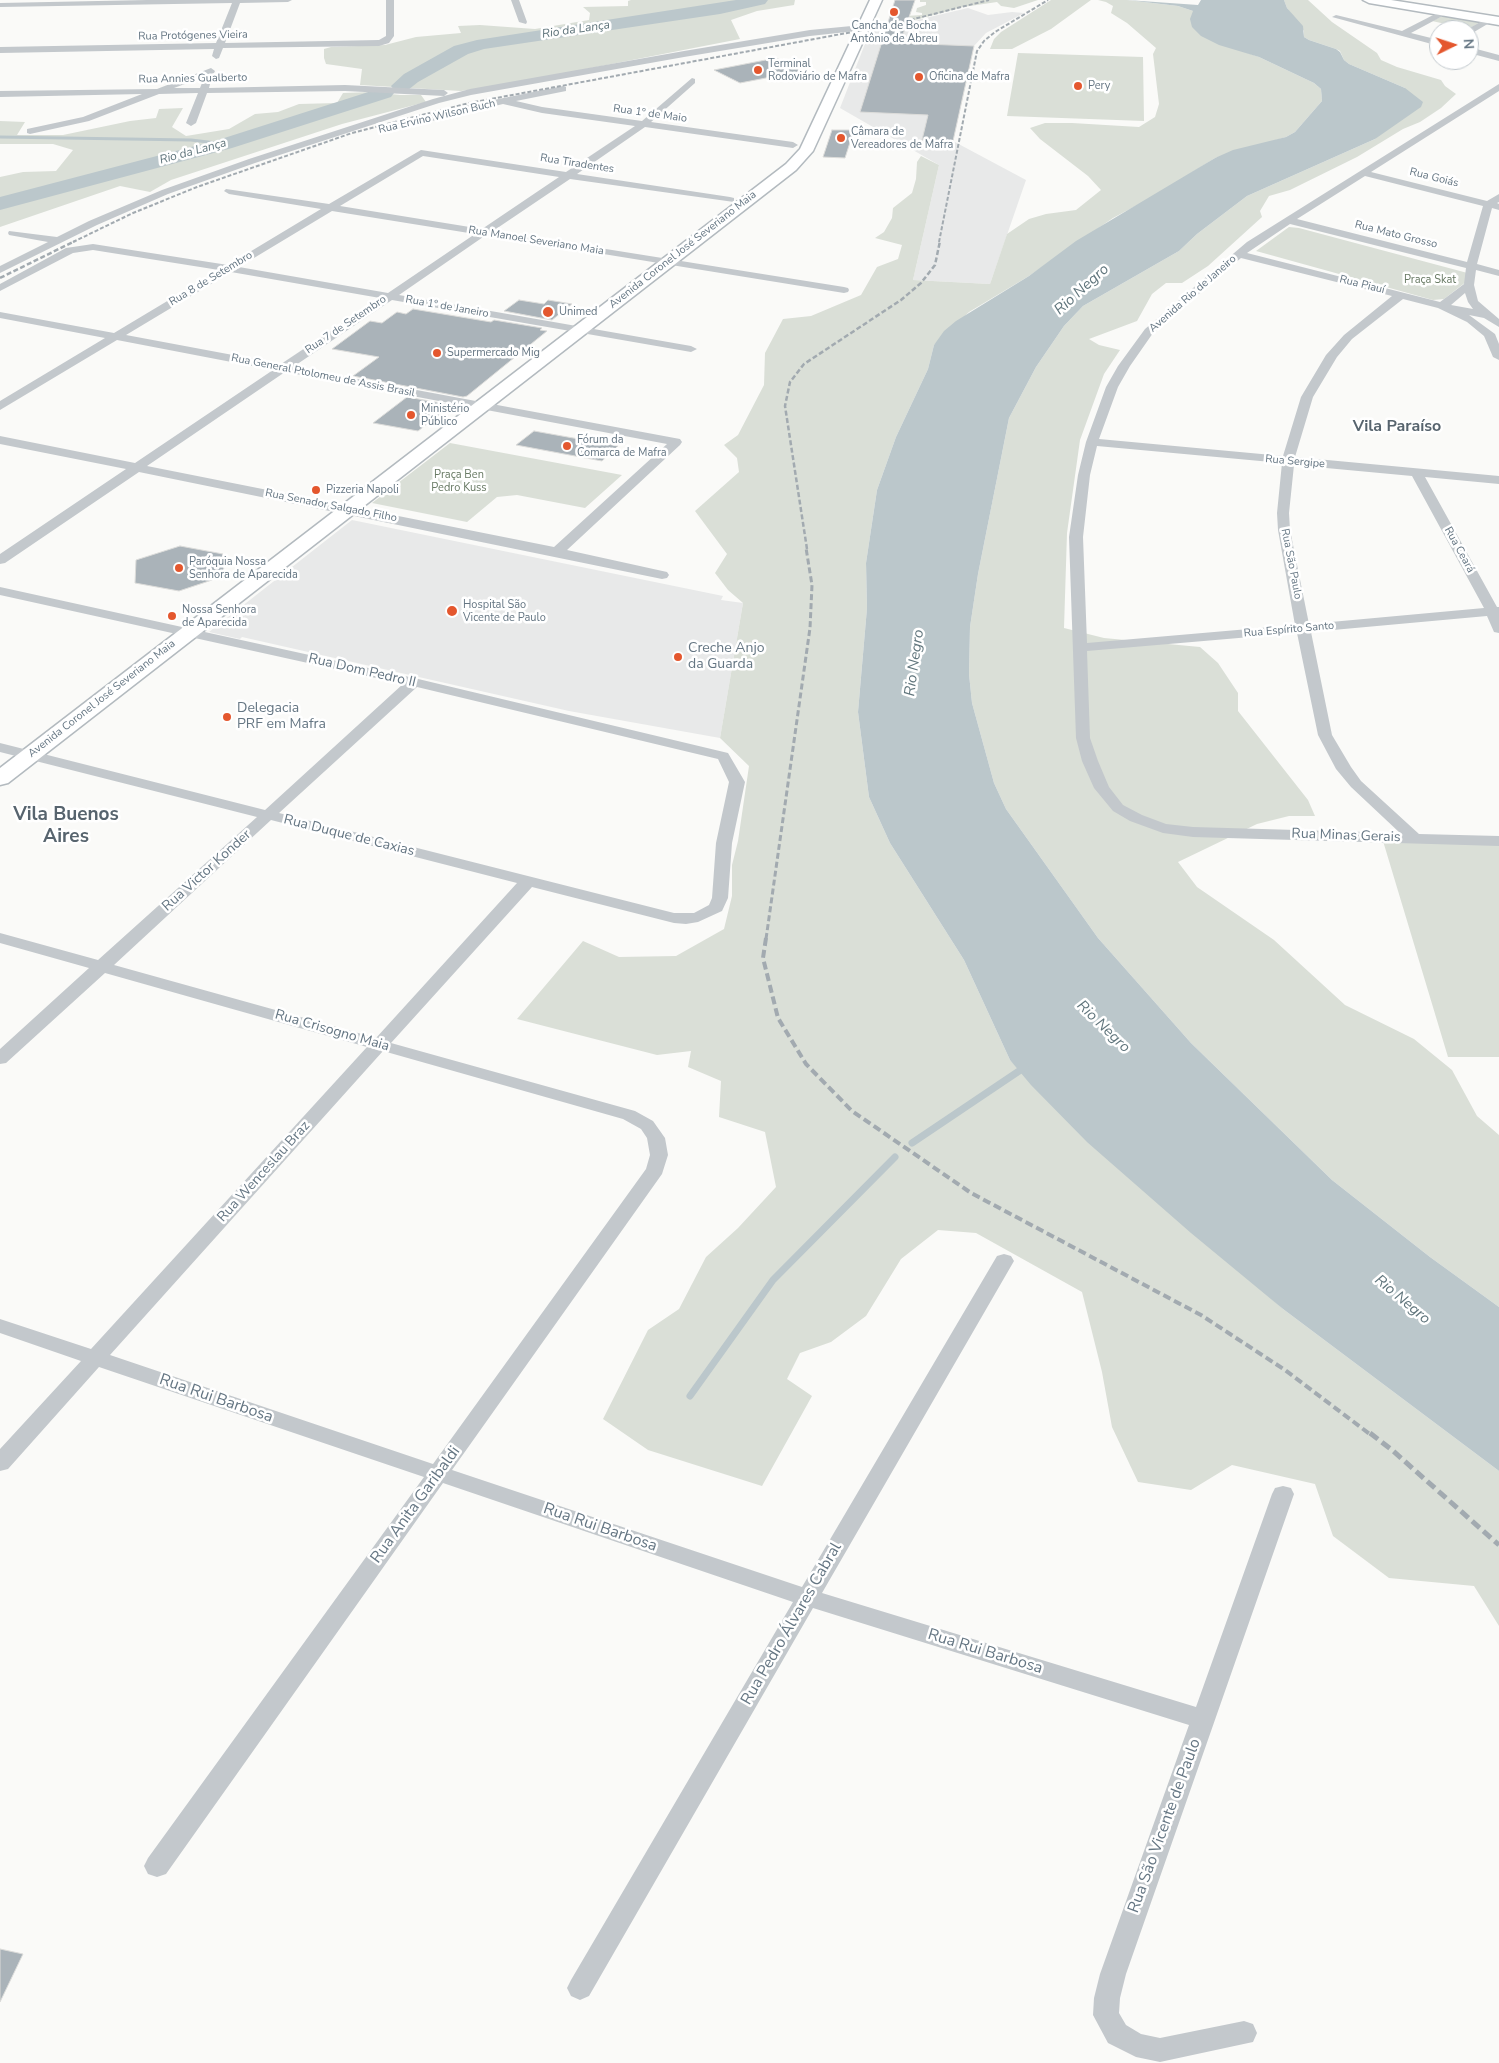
<!DOCTYPE html>
<html>
<head>
<meta charset="utf-8">
<style>
  body { margin:0 }
  #map { position:relative; width:1499px; height:2063px; overflow:hidden; background:#fafaf8; font-family:"Nunito Sans",sans-serif }
  canvas { display:block }
  .north { position:absolute; left:1429px; top:20px; width:50px; height:50px; box-sizing:border-box; background:#fff; border:1px solid #c1c8cd; border-radius:50%; rotate:86deg; font-size:14px; font-weight:700; line-height:20px; text-align:center; color:#657683 }
  .north::after { content:''; display:block; margin:auto; width:18px; height:22px; background:#e4572e; clip-path:polygon(50% 0,100% 100%,50% 72%,0 100%) }
</style>
</head>
<body>
<div id="map">
<canvas width="1499" height="2063"></canvas>
<div class="north">N</div>
</div>
<script>
const c = document.querySelector('canvas').getContext('2d');
c.lineJoin = 'round';
function fillPath(path, color) {
  c.fillStyle = color;
  c.fill(path, 'evenodd');
}
function poly(rows) {
  const path = new Path2D();
  for (const r of rows) {
    path.moveTo(r[0], r[1]);
    for (let i = 2; i < r.length; i += 2) path.lineTo(r[i], r[i + 1]);
  }
  return path;
}
function trace(path, color, width, dash) {
  c.strokeStyle = color;
  c.lineWidth = width;
  c.lineCap = dash ? 'butt' : 'round';
  c.setLineDash(dash || []);
  c.stroke(path);
}
function drawText(font, color, halo, rows, align = 'center') {
  c.font = font + ' "Nunito Sans",sans-serif';
  c.lineWidth = 5;
  c.setLineDash([]);
  c.textBaseline = 'middle';
  c.strokeStyle = halo;
  c.fillStyle = color;
  for (const [text, x, y, turn = 0] of rows) {
    c.save();
    c.translate(x, y);
    c.rotate((+turn || 0) * Math.PI / 180);
    c.textAlign = isNaN(turn) ? turn : align;
    if (halo) c.strokeText(text, 0, 0);
    c.fillText(text, 0, 0);
    c.restore();
  }
}
fillPath(poly([
  [968,8,988,15,1012,12,1024,13,986,33,974,46,953,141,1026,180,990,284,913,280,939,165,840,108,870,31],
  [352,520,723,596,721,600,743,603,720,738,569,711,242,637,240,639,209,632]
]), '#e8e9e9');
fillPath(poly([
  [631,0,795,0,794,5,757,11,731,20,740,39,509,84,461,91,360,85,362,69,326,64,324,58,324,49,331,47,385,45,416,37,461,33,458,26,480,25,535,29,589,20,590,13,583,7,628,6,628,1],
  [920,0,1038,0,1014,8,1001,6,997,2,963,7,915,20,907,20,905,16,922,15,922,13,916,12,917,8,926,5,926,2,920,2],
  [1051,0,1091,0,1051,29,1012,49,990,49,994,39,1001,32],
  [1098,0,1127,0,1178,6,1193,11,1242,51,1259,57,1314,83,1321,89,1322,101,1295,132,1286,137,1215,158,1156,195,1113,218,1029,276,969,312,934,345,928,369,896,437,877,490,866,563,867,608,858,712,869,797,890,843,964,960,1010,1060,1283,1309,1499,1471,1499,1626,1474,1586,1389,1578,1333,1536,1315,1484,1232,1465,1191,1490,1138,1482,1112,1427,1102,1372,1082,1292,976,1233,938,1230,901,1259,866,1316,831,1342,800,1353,787,1379,812,1396,762,1486,648,1450,603,1419,648,1330,679,1309,706,1257,738,1228,776,1187,765,1132,719,1117,721,1081,688,1067,691,1051,657,1055,517,1019,583,941,619,957,676,956,724,929,732,896,732,865,738,841,749,766,720,738,743,603,728,590,715,573,727,554,695,511,739,472,737,458,724,445,738,435,764,385,765,353,783,319,811,316,861,295,877,267,898,259,902,245,875,238,884,232,892,218,893,208,912,193,916,179,917,162,921,156,939,165,913,280,990,284,1007,234,1029,219,1046,214,1076,210,1101,190,1088,176,1040,139,1030,128,1045,123,1072,123,1139,127,1155,117,1159,104,1153,54,1156,48,1127,23,1111,13,1113,6,1106,2],
  [1284,0,1308,0,1332,22,1377,53,1381,60,1397,67,1441,80,1445,86,1456,94,1441,108,1420,122,1403,129,1357,157,1290,190,1269,196,1260,211,1262,217,1208,266,1182,283,1166,283,1152,294,1137,321,1089,339,1099,345,1120,350,1104,374,1080,440,1067,533,1064,628,1104,638,1200,647,1218,663,1238,693,1238,711,1308,800,1315,816,1289,816,1257,824,1178,862,1197,887,1274,940,1345,1005,1414,1039,1452,1070,1477,1116,1499,1135,1499,1307,1430,1257,1332,1180,1191,1043,1098,938,1006,809,994,783,972,703,969,674,970,627,978,574,1009,418,1036,367,1064,326,1083,306,1179,251,1197,234,1247,196,1375,139,1405,88,1349,64,1344,60,1340,51,1336,49,1309,40,1304,37,1304,31,1287,8],
  [1449,13,1484,20,1468,29,1432,21],
  [1018,53,1143,57,1144,121,1007,116],
  [372,92,400,95,421,95,426,102,342,124,171,180,150,192,120,186,0,227,0,177,23,172,56,171,73,150,53,144,0,144,0,121,25,122,17,135,63,135,130,121,156,118,159,109,183,108,172,127,186,136,229,129,255,114,278,112,299,104,337,103,343,93],
  [1289,227,1299,228,1475,275,1444,299,1433,300,1256,251],
  [450,443,622,475,585,508,517,495,497,497,467,522,372,503],
  [1383,841,1499,845,1499,1057,1448,1057]
]), '#dadfd7');
fillPath(poly([
  [1127,0,1198,5,1201,0,1284,0,1287,8,1303,26,1304,37,1309,40,1336,49,1340,52,1344,60,1349,64,1405,88,1423,102,1421,107,1375,139,1247,196,1197,234,1179,251,1083,306,1064,326,1036,367,1009,418,978,574,970,627,969,674,972,703,994,783,1006,809,1098,938,1191,1043,1332,1180,1430,1257,1499,1307,1499,1471,1283,1309,1191,1233,1087,1142,1031,1085,1010,1060,964,960,890,843,869,797,858,712,867,608,866,563,877,490,896,437,928,369,934,345,944,331,956,321,1029,276,1076,241,1215,158,1233,150,1286,137,1295,132,1322,101,1321,89,1314,83,1259,57,1219,45,1201,36,1192,27,1190,19,1193,11,1178,6]
]), '#bbc7cb');
trace(poly([
  [0,137,191,140,225,144]
]), '#bbc7cb', 3);
trace(poly([
  [912,1143,1025,1067],
  [690,1396,773,1280,895,1157]
]), '#bbc7cb', 7);
fillPath(poly([
  [736,0,768,0,765,4,720,14,484,49,468,54,418,82,408,90,401,92,394,90,391,86,404,74,454,46,477,40,736,0],
  [384,87,391,89,394,93,391,97,232,148,0,210,0,197,218,140,384,87]
]), '#bbc7cb');
const building = poly([
  [895,0,915,0,900,43,974,46,953,141,922,140,928,115,860,112,895,0],
  [776,58,802,71,740,83,714,70,776,58],
  [832,130,854,130,845,158,823,157,832,130],
  [519,300,544,304,548,300,572,304,552,320,504,311,519,300],
  [413,309,491,322,494,320,542,328,540,330,547,331,467,396,463,397,353,376,379,357,332,349,370,321,382,323,397,312,406,314,413,309],
  [407,397,452,405,418,431,373,423,407,397],
  [534,431,618,446,602,461,516,445,534,431],
  [180,546,223,554,224,576,179,591,135,583,136,560,180,546],
  [0,1949,23,1954,0,2002,0,1949]
]);
fillPath(building, '#aab3b9');
trace(building, '#dcdcda', 1);
const secondary = poly([
  [870,0,882,0,813,151,796,170,8,783,0,785,0,768,786,164,800,149,870,0],
  [1363,0,1391,0,1499,17,1499,25,1369,3,1363,0]
]);
trace(secondary, '#b3babf', 3);
fillPath(poly([
  [147,0,292,0,288,2,240,3,225,43,379,40,386,36,386,0,394,0,394,36,389,43,379,46,223,48,219,58,216,59,212,56,214,49,0,53,0,47,216,43,232,3,0,7,0,3,147,0],
  [511,0,519,0,527,22,526,24,519,22,511,0],
  [1443,10,1450,12,1411,33,1439,40,1439,46,1332,17,1336,15,1402,31,1443,10],
  [1489,17,1496,19,1469,35,1469,30,1466,30,1489,17],
  [862,25,865,26,865,30,810,36,684,57,471,95,439,103,255,163,168,194,97,225,0,273,0,266,48,242,9,235,8,233,9,231,57,237,89,221,162,190,249,159,433,99,470,89,684,51,810,30,862,25],
  [1469,47,1499,55,1499,61,1469,53,1469,47],
  [211,68,215,71,214,73,174,88,200,88,204,78,207,77,211,80,209,88,345,85,444,90,448,93,444,96,345,91,207,93,196,123,191,126,186,123,198,93,159,94,89,121,30,134,27,133,27,129,83,117,142,94,0,97,0,91,157,89,211,68],
  [692,78,695,79,695,83,651,122,793,142,798,145,793,148,645,127,577,174,730,197,734,198,734,202,570,179,493,231,844,287,848,288,849,290,848,292,844,293,486,235,399,295,691,346,697,349,691,352,392,300,293,367,680,439,682,442,680,445,567,550,667,572,669,575,667,578,662,579,139,472,5,563,0,564,0,554,126,469,0,444,0,436,135,463,273,370,117,340,0,410,0,401,105,338,0,318,0,312,114,333,219,270,93,250,73,253,0,291,0,284,66,248,93,244,228,265,321,209,229,194,224,191,226,189,329,204,421,150,566,172,635,126,542,113,503,104,390,131,385,128,387,126,464,106,563,86,566,87,566,91,516,101,542,107,642,121,692,78],
  [423,156,559,177,482,229,340,206,423,156],
  [332,211,475,234,388,293,239,267,332,211],
  [231,272,380,298,281,364,126,335,231,272],
  [285,372,667,444,554,547,147,466,285,372],
  [1499,84,1499,91,1371,172,1487,201,1499,194,1499,202,1497,203,1499,204,1499,210,1492,208,1477,264,1499,270,1499,276,1476,270,1474,285,1478,301,1499,319,1499,327,1484,318,1469,315,1495,334,1499,344,1499,360,1493,357,1484,336,1467,322,1438,308,1403,299,1352,339,1337,357,1313,397,1295,457,1499,476,1499,484,1425,477,1497,607,1499,607,1499,633,1494,632,1487,616,1311,632,1332,735,1351,767,1361,781,1419,834,1499,836,1499,846,1193,837,1163,833,1130,821,1113,811,1094,788,1082,761,1076,738,1069,537,1078,475,1086,442,1106,387,1118,366,1145,329,1247,242,1499,84],
  [1365,176,1483,206,1467,262,1297,219,1365,176],
  [1290,224,1466,268,1464,284,1440,302,1247,253,1290,224],
  [1241,258,1392,296,1344,335,1326,355,1301,397,1283,456,1099,439,1118,387,1130,366,1153,333,1241,258],
  [1465,293,1468,302,1473,309,1451,305,1465,293],
  [1097,446,1282,463,1277,513,1278,530,1295,625,1087,643,1083,537,1090,475,1097,446],
  [1294,465,1412,476,1484,608,1309,624,1290,530,1289,513,1294,465],
  [1297,633,1318,735,1336,769,1351,787,1400,833,1193,827,1166,824,1142,815,1123,805,1109,787,1098,761,1090,738,1087,651,1297,633],
  [0,587,414,678,728,753,745,782,732,843,728,898,722,911,698,922,686,924,674,923,532,887,391,1043,635,1111,653,1121,665,1138,668,1155,662,1174,452,1470,802,1587,997,1256,1004,1254,1011,1256,1014,1261,822,1593,1196,1707,1272,1494,1275,1488,1283,1486,1291,1488,1294,1494,1126,1974,1120,1998,1119,2013,1126,2025,1141,2034,1160,2038,1244,2021,1253,2024,1257,2033,1253,2042,1160,2062,1136,2057,1108,2043,1093,2015,1094,1998,1100,1974,1189,1725,813,1608,589,1996,580,2000,571,1996,567,1988,571,1980,793,1602,443,1483,166,1874,157,1877,148,1874,144,1866,148,1858,424,1477,99,1367,8,1469,0,1471,0,1449,81,1361,0,1333,0,1319,91,1349,367,1047,105,973,6,1063,0,1064,0,1049,89,968,0,943,0,933,98,960,257,817,0,752,0,743,265,810,403,684,0,595,0,587],
  [417,687,718,759,729,782,716,843,712,898,709,905,694,913,674,913,279,813,417,687],
  [271,820,517,883,376,1038,114,965,271,820],
  [383,1051,623,1119,641,1129,647,1138,650,1155,646,1169,433,1464,110,1355,383,1051]
]), '#c3c8cc');
fillPath(secondary, '#fff');
trace(poly([
  [73,242,133,213,197,187,352,133,469,103,890,25,989,0],
  [939,242,977,51,984,41,995,32,1048,0]
]), '#a2aab0', 2, [4, 2]);
trace(poly([
  [0,278,75,241],
  [807,549,785,406,790,382,804,364,901,300,921,283,935,265,940,241]
]), '#a2aab0', 2.5, [5, 2.5]);
trace(poly([
  [766,939,810,628,812,585,806,548]
]), '#a2aab0', 3, [6, 3]);
trace(poly([
  [766,938,763,958,778,1018,806,1064,852,1111,971,1193,1201,1315,1285,1370,1371,1435]
]), '#a2aab0', 4, [8, 4]);
trace(poly([
  [1370,1433,1392,1450,1499,1545]
]), '#a2aab0', 5, [10, 5]);
for (const [x, y, r, color] of [
  [894,12,5,"#e4572e"],
  [758,70,5,"#e4572e"],
  [919,77,5,"#e4572e"],
  [1078,86,5,"#e4572e"],
  [841,138,5,"#e4572e"],
  [548,312,6,"#e4572e"],
  [437,353,5,"#e4572e"],
  [411,415,5,"#e4572e"],
  [567,446,5,"#e4572e"],
  [316,490,5,"#e4572e"],
  [179,568,5,"#e4572e"],
  [452,611,6,"#e4572e"],
  [172,616,5,"#e4572e"],
  [678,657,5,"#e4572e"],
  [227,717,5,"#e4572e"]
]) {
  const dot = new Path2D();
  dot.arc(x, y, r, 0, 2 * Math.PI);
  c.fillStyle = color;
  c.fill(dot);
  trace(dot, '#fff', 2);
}
drawText('11px', '#657683', '#fff', [
  ["Cancha de Bocha",894,26,"center"],
  ["Antônio de Abreu",894,39,"center"],
  ["Terminal",768,64],
  ["Rodoviário de Mafra",768,77],
  ["Oficina de Mafra",929,77],
  ["Pery",1088,86],
  ["Câmara de",851,132],
  ["Vereadores de Mafra",851,145],
  ["Unimed",559,312],
  ["Supermercado Mig",447,353],
  ["Ministério",421,409],
  ["Público",421,422],
  ["Fórum da",577,440],
  ["Comarca de Mafra",577,453],
  ["Pizzeria Napoli",326,490],
  ["Paróquia Nossa",189,562],
  ["Senhora de Aparecida",189,575],
  ["Hospital São",463,605],
  ["Vicente de Paulo",463,618],
  ["Nossa Senhora",182,610],
  ["de Aparecida",182,623]
], 'left');
drawText('11px', '#657683', '#fff', [
  ["Rua Protógenes Vieira",193,36,-1],
  ["Rua Annies Gualberto",193,79,-1],
  ["Rua 1º de Maio",650,114,8],
  ["Rua Ervino Wilson Buch",437,117,-13],
  ["Rua Tiradentes",577,164,9],
  ["Rua Goiás",1434,178,14],
  ["Rua Mato Grosso",1396,235,14],
  ["Rua Manoel Severiano Maia",536,241,9],
  ["Avenida Coronel José Severiano Maia",683,250,-38],
  ["Rua 8 de Setembro",211,279,-31],
  ["Rua Piauí",1362,285,14],
  ["Avenida Rio de Janeiro",1193,294,-41],
  ["Rua 1º de Janeiro",447,307,10],
  ["Rua 7 de Setembro",346,325,-34],
  ["Rua General Ptolomeu de Assis Brasil",323,376,11],
  ["Rua Sergipe",1295,462,5],
  ["Rua Senador Salgado Filho",331,506,11],
  ["Rua Ceará",1459,550,61],
  ["Rua São Paulo",1291,564,79],
  ["Rua Espírito Santo",1289,630,-5],
  ["Avenida Coronel José Severiano Maia",102,699,-38]
]);
drawText('11px', '#687a64', '#fff', [
  ["Praça Skat",1430,280],
  ["Praça Ben",459,475],
  ["Pedro Kuss",459,488]
]);
drawText('italic 12px', '#60757c', '#fff', [
  ["Rio da Lança",576,30,-8],
  ["Rio da Lança",193,152,-15]
]);
drawText('14px', '#657683', '#fff', [
  ["Creche Anjo",688,649],
  ["da Guarda",688,665],
  ["Delegacia",237,709],
  ["PRF em Mafra",237,725]
], 'left');
drawText('14px', '#657683', '#fff', [
  ["Rua Dom Pedro II",362,671,13],
  ["Rua Duque de Caxias",349,836,14],
  ["Rua Minas Gerais",1346,836,2],
  ["Rua Victor Konder",207,871,-42],
  ["Rua Crisogno Maia",332,1031,16],
  ["Rua Wenceslau Braz",264,1172,-48]
]);
drawText('italic 15px', '#60757c', '#fff', [
  ["Rio Negro",1082,290,-42],
  ["Rio Negro",915,663,-82],
  ["Rio Negro",1103,1027,44],
  ["Rio Negro",1402,1300,40]
]);
drawText('bold 16px', '#57646e', '#fff', [
  ["Vila Paraíso",1397,427]
]);
drawText('16px', '#657683', '#fff', [
  ["Rua Rui Barbosa",216,1399,19],
  ["Rua Anita Garibaldi",416,1505,-54],
  ["Rua Rui Barbosa",600,1528,19],
  ["Rua Pedro Álvares Cabral",792,1624,-60],
  ["Rua Rui Barbosa",985,1652,17],
  ["Rua São Vicente de Paulo",1165,1826,-70]
]);
drawText('bold 19px', '#57646e', '#fff', [
  ["Vila Buenos",66,815],
  ["Aires",66,837]
]);
</script>
</body>
</html>
